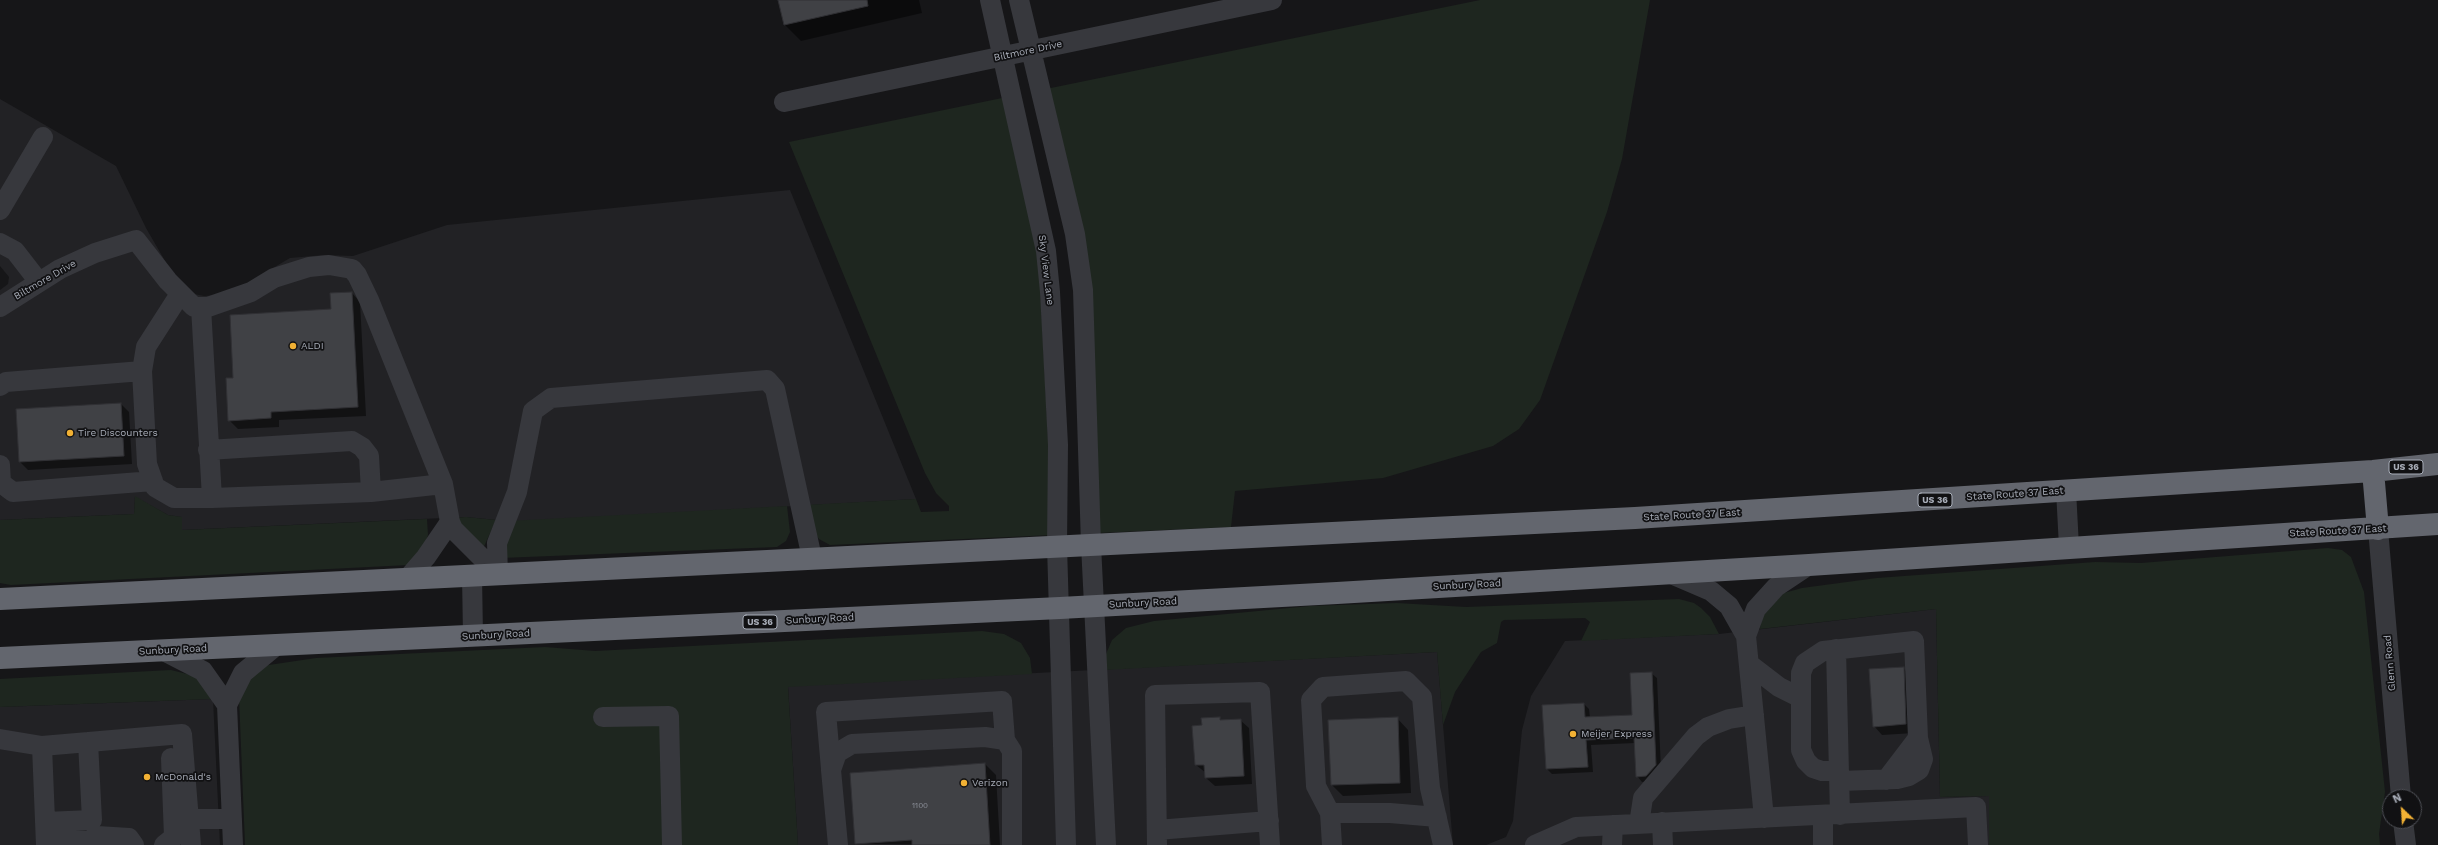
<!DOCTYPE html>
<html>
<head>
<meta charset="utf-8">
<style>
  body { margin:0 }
  #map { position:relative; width:2438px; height:845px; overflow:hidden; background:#161618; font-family:"Work Sans",sans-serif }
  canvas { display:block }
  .north { position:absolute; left:2382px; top:789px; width:40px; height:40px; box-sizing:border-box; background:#111113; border:1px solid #4d4f55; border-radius:50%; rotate:335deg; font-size:11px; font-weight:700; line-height:16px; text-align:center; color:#a8adb8 }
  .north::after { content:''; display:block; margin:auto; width:14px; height:18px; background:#f2b134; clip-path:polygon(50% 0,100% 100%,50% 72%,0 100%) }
</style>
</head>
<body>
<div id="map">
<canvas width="2438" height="845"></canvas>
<div class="north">N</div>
</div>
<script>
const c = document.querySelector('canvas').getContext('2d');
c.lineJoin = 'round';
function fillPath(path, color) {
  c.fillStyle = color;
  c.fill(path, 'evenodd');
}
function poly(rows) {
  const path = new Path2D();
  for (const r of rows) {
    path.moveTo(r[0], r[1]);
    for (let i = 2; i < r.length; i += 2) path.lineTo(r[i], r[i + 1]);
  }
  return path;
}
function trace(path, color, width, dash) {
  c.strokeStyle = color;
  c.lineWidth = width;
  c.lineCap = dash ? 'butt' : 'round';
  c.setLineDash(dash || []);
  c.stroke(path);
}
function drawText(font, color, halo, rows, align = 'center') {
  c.font = font + ' "Work Sans",sans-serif';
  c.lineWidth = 3.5;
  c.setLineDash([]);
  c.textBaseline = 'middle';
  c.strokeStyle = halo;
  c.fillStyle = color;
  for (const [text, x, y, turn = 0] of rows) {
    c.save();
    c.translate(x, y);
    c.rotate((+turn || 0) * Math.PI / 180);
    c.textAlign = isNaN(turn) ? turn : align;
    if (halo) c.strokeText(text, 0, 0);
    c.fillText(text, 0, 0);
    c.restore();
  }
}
fillPath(poly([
  [0,99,116,166,146,228,179,285,189,293,204,296,218,295,244,285,290,258,324,255,353,256,447,225,790,190,916,499,518,522,465,517,182,530,181,517,168,515,135,497,134,514,0,520,0,290,8,284,9,277,0,266],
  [1936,609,1940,797,1989,796,1989,845,1486,845,1506,837,1513,821,1522,730,1531,696,1565,641,1719,634],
  [1437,652,1453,845,798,845,788,686],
  [213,699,220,845,0,845,0,707]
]), '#222225');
fillPath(poly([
  [1480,0,1650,0,1622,159,1607,212,1540,400,1519,429,1493,446,1383,478,1235,491,1231,527,1097,533,1090,303,1046,89],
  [1007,97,1038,243,1053,535,830,545,819,539,809,527,804,505,916,499,921,512,949,511,949,506,936,493,925,473,789,142],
  [135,496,168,515,182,517,182,530,427,519,428,535,423,550,409,565,11,585,0,583,0,520,134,514],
  [787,506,790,532,786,541,777,547,501,558,508,521],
  [466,517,496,520,481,553,451,518],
  [2328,548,2342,550,2351,557,2364,592,2385,792,2379,834,2380,845,1989,845,1989,796,1940,797,1936,609,1760,629,1761,621,1765,612,1784,593,1802,588,1877,578,2095,562,2141,563],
  [1679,599,1694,603,1701,608,1710,617,1719,634,1581,641,1590,622,1585,618,1504,620,1501,622,1497,643,1481,652,1455,692,1443,725,1437,652,1105,670,1106,654,1112,640,1126,628,1154,621,1310,606,1397,603,1466,607],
  [982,631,1004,634,1021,643,1030,658,1032,674,788,687,798,845,245,845,239,697,247,681,262,666,316,658,545,647,595,651],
  [171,670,195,676,213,699,0,707,0,679]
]), '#1e261f');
fillPath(poly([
  [779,0,919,0,922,13,801,41,785,25],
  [352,293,360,302,366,416,279,420,279,427,238,429,229,420,234,379,332,310],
  [121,404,129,412,132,464,28,470,20,462],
  [1903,668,1912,677,1914,733,1882,735,1874,726],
  [1651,673,1657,678,1661,770,1652,781,1642,782,1637,776,1635,743,1591,745,1593,772,1552,774,1547,769,1543,706,1584,704,1589,709,1590,718,1633,716],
  [1219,718,1222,721,1240,720,1249,728,1252,784,1215,786,1206,778,1206,773,1196,765,1203,726],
  [1397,718,1408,730,1411,793,1343,796,1332,785,1329,721],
  [985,764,996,775,1000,845,856,844]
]), '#0007');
const building = poly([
  [778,0,867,0,868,6,784,25,778,0],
  [352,292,358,407,271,412,271,418,228,421,226,378,233,378,230,315,331,309,330,293,352,292],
  [121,403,124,456,19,462,16,409,121,403],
  [1904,667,1906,724,1873,727,1869,669,1904,667],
  [1652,672,1656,765,1646,776,1636,777,1634,738,1586,740,1588,767,1546,769,1542,705,1584,703,1585,717,1632,715,1630,673,1652,672],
  [1220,717,1220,720,1241,719,1244,776,1205,778,1204,765,1195,765,1192,726,1202,725,1201,718,1220,717],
  [1398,717,1400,783,1331,785,1328,720,1398,717],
  [985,763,990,845,912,845,912,840,855,844,850,773,985,763]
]);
fillPath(building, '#404145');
trace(building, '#303034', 1);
trace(poly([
  [990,0,1046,251,1050,292,1058,445,1057,546,1066,845],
  [1019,0,1075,234,1083,290,1091,545,1106,845],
  [784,102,1272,0],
  [0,210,43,137],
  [0,243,15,251,39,282],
  [180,294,146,347,142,371,147,464,155,487,174,498,212,498,371,492,443,484],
  [0,307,60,269,95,253,136,240,168,281,194,307,208,307,251,292,274,278,309,267,329,265,352,269,357,275,369,300,443,484,450,522,453,529,498,574],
  [201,307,212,498],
  [0,386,6,382,142,371],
  [208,450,352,441,362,447,369,456,371,492],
  [0,465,1,483,13,492,153,481],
  [2066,490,2069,547],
  [2378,529,2401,797],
  [1669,573,1711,591,1729,606,1746,636,1764,818],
  [498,574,497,543,517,492,533,411,551,398,767,380,775,389,812,558],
  [472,575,473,636],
  [407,579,426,557,450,522],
  [1746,636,1756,609,1776,587,1809,565],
  [1836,649,1840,815],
  [162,650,203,671,227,705],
  [1749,664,1779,687,1801,698],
  [603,717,669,716,672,845],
  [0,739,42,746,46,845],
  [42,746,182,734,191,845],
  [831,769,826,712,1002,701,1005,740],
  [1839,771,1822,771,1813,768,1806,761,1801,750,1801,673,1805,663,1823,651,1914,641,1918,738,1923,759,1919,770,1909,776,1897,779,1840,781],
  [1886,780,1918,738],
  [1330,813,1390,813,1437,817],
  [1823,815,1823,845],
  [189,819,232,819],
  [2403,821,2406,845],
  [45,822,92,820,88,742],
  [1662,822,1663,845],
  [1639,824,1643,798,1696,736,1708,727,1729,719,1754,715],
  [1157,830,1269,821],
  [46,840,89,841,97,836,129,838,134,845],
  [164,845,174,837,171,758],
  [233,845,227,705,243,673,278,644],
  [838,845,831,770,837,753,852,744,985,737,1005,740,1012,751,1012,845],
  [1157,845,1155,695,1260,692,1270,845],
  [1332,845,1330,813,1316,786,1311,700,1323,687,1406,681,1422,697,1430,788,1443,845],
  [1535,845,1576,827,1976,807,1978,845],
  [1612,845,1613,825]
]), '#37383d', 20);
trace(poly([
  [2373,471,2378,529],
  [0,599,1635,518,2373,471,2438,464],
  [0,658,1060,608,1337,593,1809,565,2438,524]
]), '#63666e', 22);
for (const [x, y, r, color] of [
  [293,346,4,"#f2b134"],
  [70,433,4,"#f2b134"],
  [1573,734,4,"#f2b134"],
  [147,777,4,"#f2b134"],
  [964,783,4,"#f2b134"]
]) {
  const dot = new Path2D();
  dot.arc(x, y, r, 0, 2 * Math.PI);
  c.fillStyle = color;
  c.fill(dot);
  trace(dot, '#111113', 1.5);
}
drawText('8px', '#8e929b', null, [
  ["1100",920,806]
]);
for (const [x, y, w] of [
  [2406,467,34],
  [1935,500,34],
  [760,622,34]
]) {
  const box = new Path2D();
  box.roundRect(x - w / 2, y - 7, w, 14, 3);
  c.fillStyle = '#111113';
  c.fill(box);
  trace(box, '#a8adb8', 1);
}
drawText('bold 9px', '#a8adb8', null, [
  ["US 36",2406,467],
  ["US 36",1935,500],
  ["US 36",760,622]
]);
drawText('10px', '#a8adb8', '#111113', [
  ["Biltmore Drive",1028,51,-12],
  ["Sky View Lane",1046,270,83],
  ["Biltmore Drive",45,280,-30],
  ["State Route 37 East",2015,494,-4],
  ["State Route 37 East",1692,515,-3],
  ["State Route 37 East",2338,531,-3],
  ["Sunbury Road",1467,585,-3],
  ["Sunbury Road",1143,603,-3],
  ["Sunbury Road",820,619,-3],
  ["Sunbury Road",496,635,-3],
  ["Sunbury Road",173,650,-3],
  ["Glenn Road",2390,663,-95]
]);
drawText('10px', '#a8adb8', '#111113', [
  ["ALDI",301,346],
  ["Tire Discounters",78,433],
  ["Meijer Express",1581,734],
  ["McDonald's",155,777],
  ["Verizon",972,783]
], 'left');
</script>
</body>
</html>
